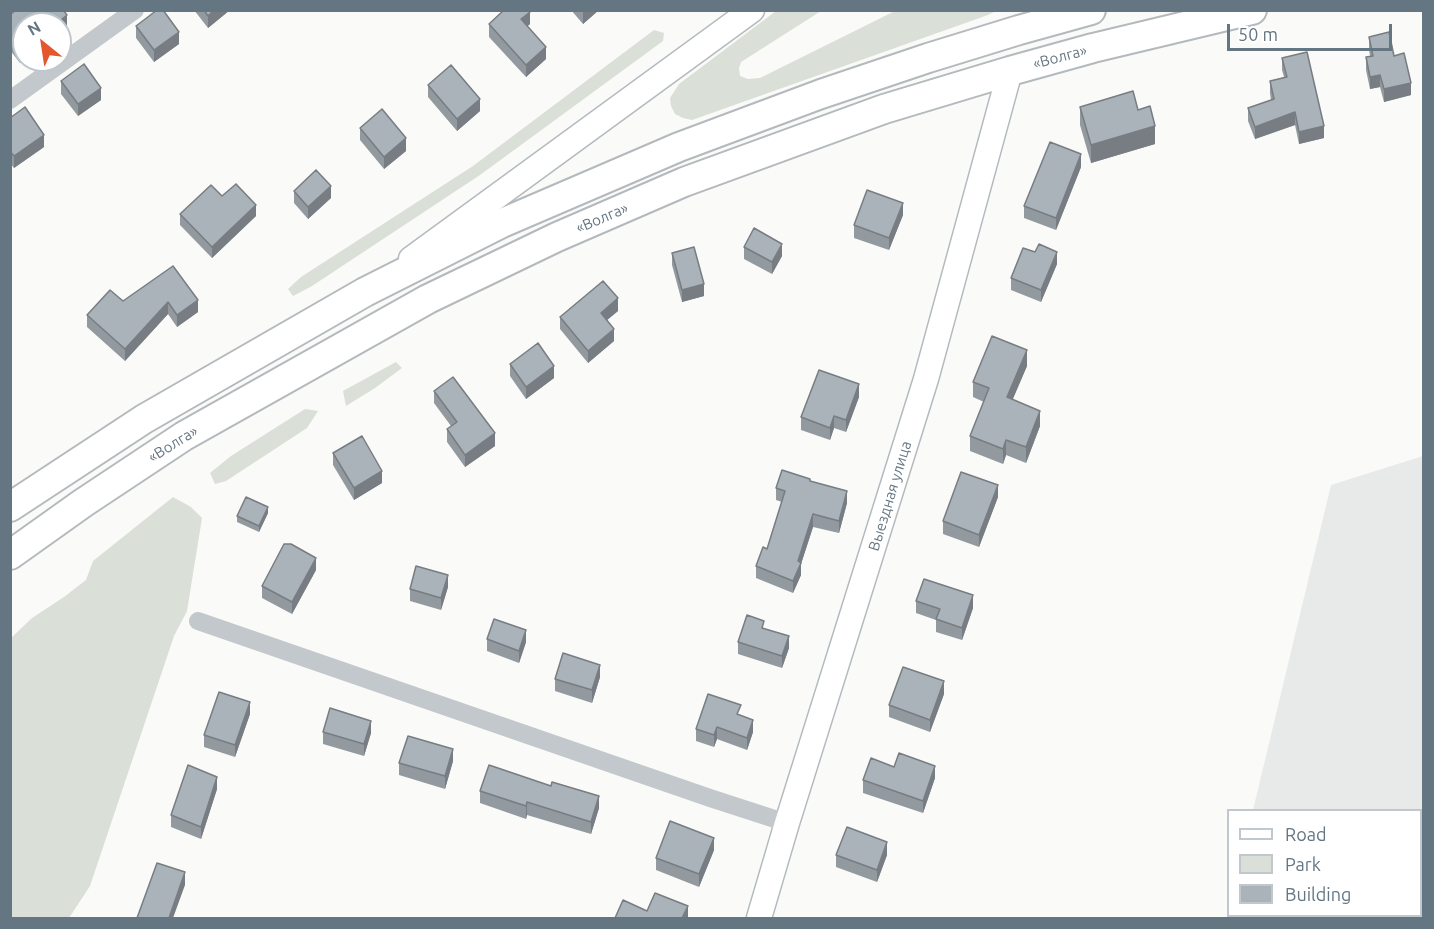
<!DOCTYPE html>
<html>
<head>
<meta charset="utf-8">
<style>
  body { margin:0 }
  #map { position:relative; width:1434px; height:929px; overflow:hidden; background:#fafaf8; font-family:Ubuntu,sans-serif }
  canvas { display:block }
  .frame { position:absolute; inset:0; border:12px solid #657683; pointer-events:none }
  .legend { position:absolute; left:1227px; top:809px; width:195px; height:108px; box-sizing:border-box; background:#fff; border:2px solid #c1c8cd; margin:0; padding:8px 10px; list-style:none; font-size:18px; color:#657683 }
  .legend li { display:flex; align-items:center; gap:12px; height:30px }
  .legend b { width:30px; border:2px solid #c1c8cd }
  .north { position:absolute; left:12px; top:12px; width:60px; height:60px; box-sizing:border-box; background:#fff; border:2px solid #c1c8cd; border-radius:50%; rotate:330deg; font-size:16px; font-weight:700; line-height:24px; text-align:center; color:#657683 }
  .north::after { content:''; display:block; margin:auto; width:21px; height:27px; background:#e4572e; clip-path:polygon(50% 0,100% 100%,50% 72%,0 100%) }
  .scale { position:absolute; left:1227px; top:24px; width:165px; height:27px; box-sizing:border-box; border:3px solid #657683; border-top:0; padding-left:8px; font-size:18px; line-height:21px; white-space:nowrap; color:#657683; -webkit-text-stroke:4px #fff; paint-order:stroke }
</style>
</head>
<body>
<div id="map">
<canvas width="1434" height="929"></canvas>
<div class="frame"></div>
<ul class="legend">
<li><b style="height:8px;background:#fff"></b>Road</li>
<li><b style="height:16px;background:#dadfd7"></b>Park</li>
<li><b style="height:16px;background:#aab3b9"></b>Building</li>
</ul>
<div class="north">N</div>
<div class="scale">50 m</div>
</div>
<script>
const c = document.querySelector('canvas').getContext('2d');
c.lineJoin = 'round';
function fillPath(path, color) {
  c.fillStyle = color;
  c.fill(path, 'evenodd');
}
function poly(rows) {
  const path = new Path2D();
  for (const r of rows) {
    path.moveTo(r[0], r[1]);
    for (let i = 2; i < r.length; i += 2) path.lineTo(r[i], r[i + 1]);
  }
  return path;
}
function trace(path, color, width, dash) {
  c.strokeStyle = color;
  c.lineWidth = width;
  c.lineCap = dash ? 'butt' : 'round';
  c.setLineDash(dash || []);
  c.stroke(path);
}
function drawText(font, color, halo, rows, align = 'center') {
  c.font = font + ' Ubuntu,sans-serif';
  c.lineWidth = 6;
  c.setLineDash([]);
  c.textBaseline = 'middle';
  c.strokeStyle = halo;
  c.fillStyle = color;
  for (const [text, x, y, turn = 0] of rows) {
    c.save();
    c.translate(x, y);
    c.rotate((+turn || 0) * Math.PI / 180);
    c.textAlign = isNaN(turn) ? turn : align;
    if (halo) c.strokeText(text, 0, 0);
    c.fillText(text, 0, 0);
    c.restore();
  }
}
fillPath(poly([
  [1423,456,1423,918,1227,918,1228,911,1228,916,1420,916,1420,810,1253,810,1331,485]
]), '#e8e9e9');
fillPath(poly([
  [776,11,821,11,741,62,739,68,740,76,748,79,760,78,895,11,996,11,988,15,692,120,683,118,675,114,671,106,670,98,679,84],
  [654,30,664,33,663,41,480,175,312,286,293,296,288,289,301,277,473,166],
  [396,362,402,368,375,388,346,406,343,391],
  [305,409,318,411,307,428,226,481,215,484,210,473,231,456],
  [173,497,191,507,202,518,187,611,174,636,90,886,69,918,11,918,11,638,32,618,64,597,86,580,93,561]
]), '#dadfd7');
const secondary = poly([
  [411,259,752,10],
  [759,918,787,823,926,379,1010,71]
]);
const trunk = poly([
  [10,507,144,419,365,292,502,223,679,147,821,94,928,58,1019,30,1091,10],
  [10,555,83,503,184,436,428,299,557,237,684,182,884,109,1010,71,1093,48,1252,10]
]);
trace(secondary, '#b3babf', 27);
trace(trunk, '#b4b9bd', 32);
trace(poly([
  [10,100,135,10],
  [198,621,710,798,787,823]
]), '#c3c8cc', 18);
trace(secondary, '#fff', 24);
trace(trunk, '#fff', 28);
fillPath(poly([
  [194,10,230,10,208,28],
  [571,10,599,10,583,24],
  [10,15,67,28,20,63,10,50],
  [489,24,530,24,527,26,546,59,526,77,489,37],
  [136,26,179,44,154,62,136,38],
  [1369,37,1394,56,1411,95,1384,102,1380,87,1370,89,1366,70,1366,57,1370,56,1369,49],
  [1282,58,1324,138,1299,144,1295,125,1255,139,1248,121,1248,108,1271,100,1270,93,1270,81,1284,77,1282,70],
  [61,81,101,100,78,116,61,94],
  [428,85,480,111,457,131,428,97],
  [1080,107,1138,110,1155,144,1091,163,1080,125],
  [10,118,44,147,14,168,10,163],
  [360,128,406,151,384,169,360,140],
  [1081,167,1056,230,1024,218,1024,206],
  [294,191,331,198,308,219,294,203],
  [222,196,256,216,212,258,180,225,180,214],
  [903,215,889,250,854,238,854,225],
  [744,247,782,256,772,274,744,259],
  [672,253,704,296,682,302,672,265],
  [1057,264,1041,302,1011,290,1011,278],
  [173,266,198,312,177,327,168,314,125,361,87,327,87,315,123,301],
  [618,311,607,320,614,341,588,363,560,329,560,317],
  [510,364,554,378,526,399,510,376],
  [1027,366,1012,400,1040,426,1026,463,1006,455,1003,464,970,451,970,436,984,402,973,397,973,382],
  [434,391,495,446,465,467,447,442,447,429,451,426,434,403],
  [859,397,846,432,834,428,830,440,801,430,801,417],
  [333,453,382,483,354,500,333,465],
  [810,481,847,503,839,533,813,527,801,564,801,575,793,593,756,578,756,566,767,549,782,502,776,500,776,488],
  [998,497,979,547,943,534,943,521],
  [268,513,259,532,237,522,237,516],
  [316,570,292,614,262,598,262,586],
  [448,587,441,610,410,601,410,589],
  [916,601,973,608,962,640,936,632,936,620,916,613],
  [764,628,789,648,782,668,738,654,738,642],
  [487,639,526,642,519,663,487,651],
  [600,677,592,703,555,691,555,679],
  [944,694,930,732,889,717,889,705],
  [250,714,235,757,204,747,204,735],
  [741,715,753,732,747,750,717,739,714,747,696,741,696,729],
  [323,732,371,733,364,756,323,744],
  [453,761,445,789,399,775,399,763],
  [894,767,935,778,923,813,863,793,863,780],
  [217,789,201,839,171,827,171,815],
  [480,791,599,808,591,834,527,815,526,819,480,803],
  [714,850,699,887,656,870,656,858],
  [836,855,887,855,877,882,836,867]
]), '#929a9f');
fillPath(poly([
  [214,10,230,10,208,28,208,16],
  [585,10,599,10,583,24,583,12],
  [530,12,530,24,521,32,521,19],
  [67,15,67,28,60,33,60,24,56,24],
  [179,32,179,44,154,62,154,50],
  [546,47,546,59,526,77,526,65],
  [24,48,24,60,20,63,20,51],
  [1380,75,1380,87,1370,89,1370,77],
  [1411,83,1411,95,1384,102,1384,89],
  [101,88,101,100,78,116,78,104],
  [480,99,480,111,457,131,457,119],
  [1295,112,1295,125,1255,139,1255,127],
  [1155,126,1155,144,1091,163,1091,145],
  [1324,126,1324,138,1299,144,1299,132],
  [44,135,44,147,14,168,14,156],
  [406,138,406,151,384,169,384,157],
  [1081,154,1081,167,1056,230,1056,218],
  [331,186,331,198,308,219,308,207],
  [903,203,903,215,889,250,889,238],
  [256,205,256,216,212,258,212,247],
  [782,244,782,256,772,274,772,262],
  [1057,252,1057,264,1041,302,1041,290],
  [704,284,704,296,682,302,682,290],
  [618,298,618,311,601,325,601,313],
  [198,300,198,312,177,327,177,315],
  [168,302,168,314,125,361,125,349],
  [614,329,614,341,588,363,588,351],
  [1027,350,1027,366,1007,413,1007,397],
  [554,366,554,378,526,399,526,387],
  [859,384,859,397,846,432,846,420],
  [1040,411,1040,426,1026,463,1026,447],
  [834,416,834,428,830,440,830,428],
  [495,433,495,446,465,467,465,455],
  [1006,440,1006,455,1003,464,1003,449],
  [382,471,382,483,354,500,354,488],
  [998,485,998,497,979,547,979,535],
  [847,491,847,503,839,533,839,521],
  [268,507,268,513,259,532,259,526],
  [813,514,813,527,801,564,801,575,793,593,793,581,798,561],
  [316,558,316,570,292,614,292,602],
  [448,575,448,587,441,610,441,598],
  [973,595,973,608,962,640,962,628],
  [526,630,526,642,519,663,519,651],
  [789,636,789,648,782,668,782,656],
  [600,665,600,677,592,703,592,690],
  [944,681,944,694,930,732,930,720],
  [250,702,250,714,235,757,235,745],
  [753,720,753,732,747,750,747,738],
  [371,721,371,733,364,756,364,744],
  [717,727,717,739,714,747,714,735],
  [453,749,453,761,445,789,445,776],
  [935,766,935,778,923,813,923,801],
  [217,777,217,789,201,839,201,827],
  [599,796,599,808,591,834,591,822],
  [527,802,527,815,526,819,526,806],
  [714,838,714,850,699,887,699,874],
  [887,842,887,855,877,882,877,870],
  [185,872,185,885,173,918,169,918],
  [688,906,688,918,682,918]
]), '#777d82');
const building = poly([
  [16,10,63,10,67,15,56,24,24,24,24,48,20,51,10,38,10,15,16,10],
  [157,10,163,10,179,32,154,50,136,26,157,10],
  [204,10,214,10,208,16,204,10],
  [504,10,529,10,530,12,521,19,546,47,526,65,489,24,504,10],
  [1389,32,1394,56,1404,53,1411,83,1384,89,1380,75,1370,77,1366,57,1373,56,1369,37,1389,32],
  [1307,52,1324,126,1299,132,1295,112,1255,127,1248,108,1274,99,1270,81,1287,77,1282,58,1307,52],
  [84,64,101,88,78,104,61,81,84,64],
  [451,65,480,99,457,119,428,85,451,65],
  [1133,91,1138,110,1150,106,1155,126,1091,145,1080,107,1133,91],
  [25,107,44,135,14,156,10,151,10,118,25,107],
  [382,109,406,138,384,157,360,128,382,109],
  [1050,142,1081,154,1056,218,1024,206,1050,142],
  [316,170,331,186,308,207,294,191,316,170],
  [236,184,256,205,212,247,180,214,211,185,222,196,236,184],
  [867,190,903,203,889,238,854,225,867,190],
  [754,228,782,244,772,262,744,247,754,228],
  [1039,244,1057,252,1041,290,1011,278,1023,248,1035,252,1039,244],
  [694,247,704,284,682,290,672,253,694,247],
  [173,266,198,300,177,315,168,302,125,349,87,315,110,290,123,301,173,266],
  [603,281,618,298,601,313,614,329,588,351,560,317,603,281],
  [992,336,1027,350,1007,397,1040,411,1026,447,1006,440,1003,449,970,436,989,388,973,382,992,336],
  [538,343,554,366,526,387,510,364,538,343],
  [819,370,859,384,846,420,834,416,830,428,801,417,819,370],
  [453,377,495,433,465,455,447,429,457,422,434,391,453,377],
  [362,436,382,471,354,488,333,453,362,436],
  [782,470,810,479,810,481,847,491,839,521,813,514,798,561,801,563,793,581,756,566,763,547,767,549,785,491,776,488,782,470],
  [961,472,998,485,979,535,943,521,961,472],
  [246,497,268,507,259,526,237,516,246,497],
  [284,544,291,544,316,558,292,602,262,586,284,544],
  [416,566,448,575,441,598,410,589,416,566],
  [924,579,973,595,962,628,936,619,940,609,916,601,924,579],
  [747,615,764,621,762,628,789,636,782,656,738,642,747,615],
  [494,619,526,630,519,651,487,639,494,619],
  [563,653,600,665,592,690,555,679,563,653],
  [903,667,944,681,930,720,889,705,903,667],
  [219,692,250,702,235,745,204,735,219,692],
  [708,694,741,705,737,714,753,720,747,738,717,727,714,735,696,729,708,694],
  [330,708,371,721,364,744,323,732,330,708],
  [408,736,453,749,445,776,399,763,408,736],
  [899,753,935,766,923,801,863,780,871,758,894,767,899,753],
  [188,765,217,777,201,827,171,815,188,765],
  [489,765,551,786,552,782,599,796,591,822,527,802,526,806,480,791,489,765],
  [670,821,714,838,699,874,656,858,670,821],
  [847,827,887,842,877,870,836,855,847,827],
  [157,863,185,872,169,918,137,918,157,863],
  [655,893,688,906,682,918,615,918,623,900,647,911,655,893]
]);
fillPath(building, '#aab3b9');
trace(building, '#777d82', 1.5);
drawText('15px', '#657683', '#fff', [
  ["«Волга»",1060,57,-15],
  ["«Волга»",602,218,-23],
  ["«Волга»",173,444,-32],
  ["Выездная улица",890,496,-73]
]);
</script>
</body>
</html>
